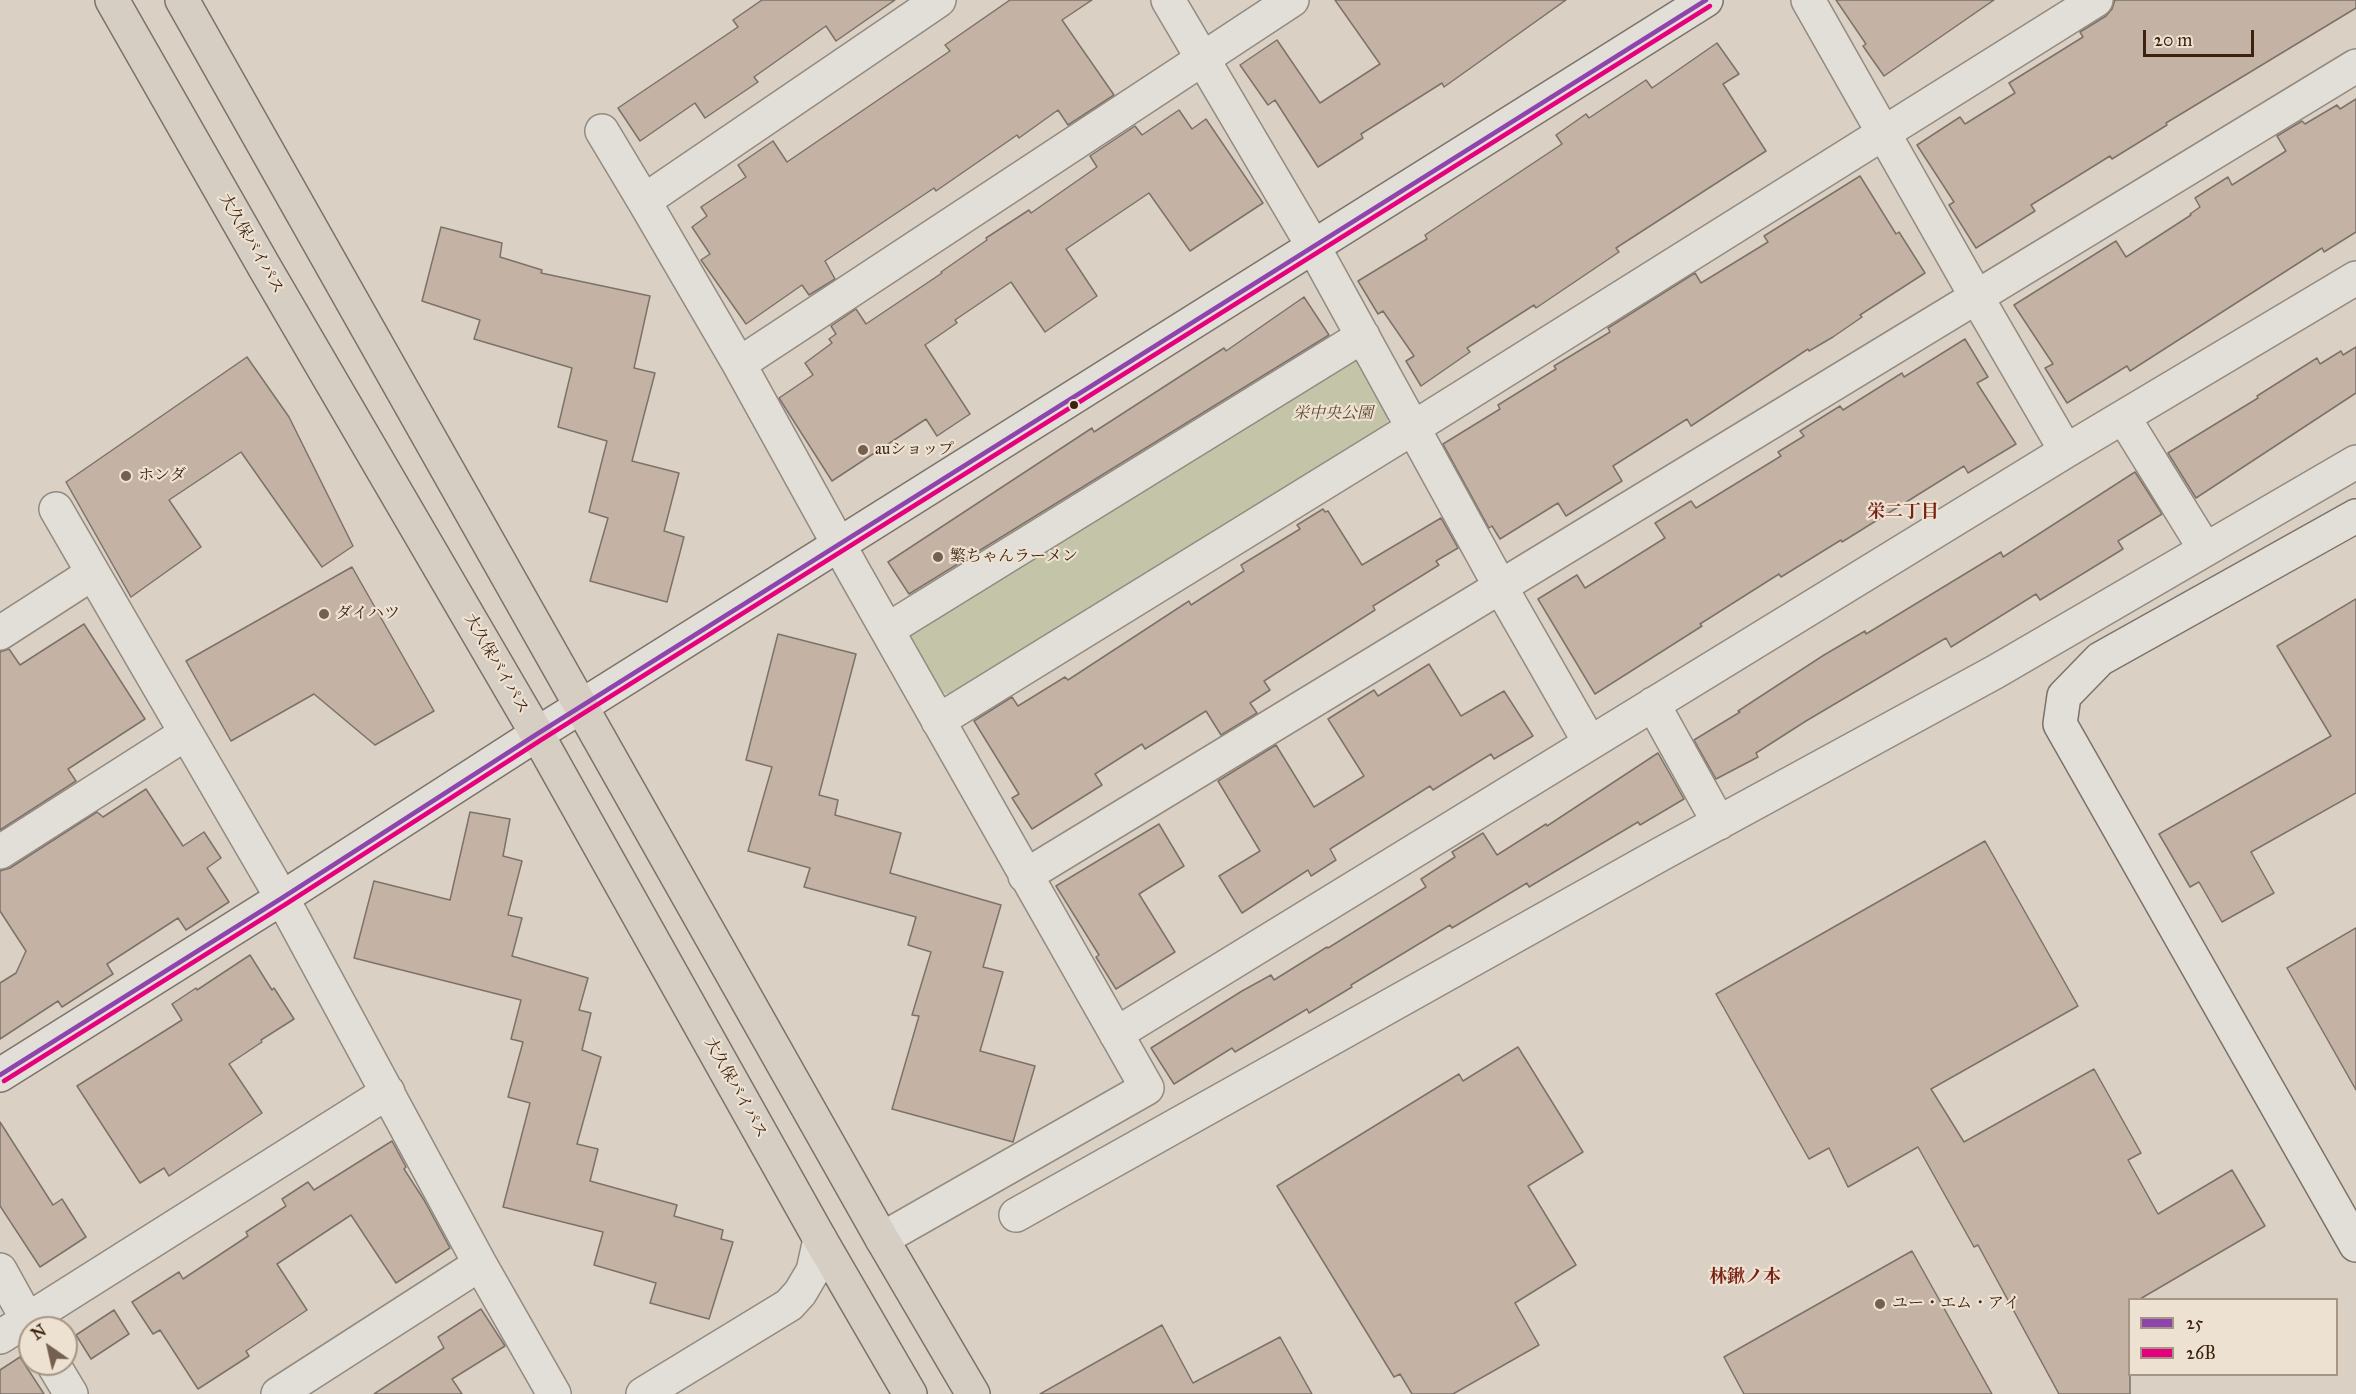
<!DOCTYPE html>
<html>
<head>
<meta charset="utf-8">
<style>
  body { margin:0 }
  #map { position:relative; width:2356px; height:1394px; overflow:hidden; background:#dad1c4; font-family:"IM FELL Great Primer",serif }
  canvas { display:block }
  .legend { position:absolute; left:2128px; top:1298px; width:210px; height:78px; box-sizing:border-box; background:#ede2d2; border:2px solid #a79584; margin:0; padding:8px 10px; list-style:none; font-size:18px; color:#3f210f }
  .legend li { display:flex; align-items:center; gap:12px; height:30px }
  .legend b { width:30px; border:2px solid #a79584 }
  .north { position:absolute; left:18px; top:1316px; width:60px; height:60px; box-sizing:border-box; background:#ede2d2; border:2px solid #a79584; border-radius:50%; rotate:326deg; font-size:16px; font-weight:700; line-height:24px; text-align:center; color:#3f210f }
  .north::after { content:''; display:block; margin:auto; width:21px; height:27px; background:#755f4e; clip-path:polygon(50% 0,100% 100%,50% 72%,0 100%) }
  .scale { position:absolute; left:2143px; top:30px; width:111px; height:27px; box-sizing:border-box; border:3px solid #3f210f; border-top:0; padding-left:8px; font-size:18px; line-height:21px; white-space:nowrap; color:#3f210f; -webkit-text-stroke:4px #ede2d2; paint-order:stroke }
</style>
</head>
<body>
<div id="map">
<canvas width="2356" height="1394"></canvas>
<ul class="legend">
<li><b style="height:8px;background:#8e44ad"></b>25</li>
<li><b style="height:8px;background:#e5007d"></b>26B</li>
</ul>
<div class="north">N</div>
<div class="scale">20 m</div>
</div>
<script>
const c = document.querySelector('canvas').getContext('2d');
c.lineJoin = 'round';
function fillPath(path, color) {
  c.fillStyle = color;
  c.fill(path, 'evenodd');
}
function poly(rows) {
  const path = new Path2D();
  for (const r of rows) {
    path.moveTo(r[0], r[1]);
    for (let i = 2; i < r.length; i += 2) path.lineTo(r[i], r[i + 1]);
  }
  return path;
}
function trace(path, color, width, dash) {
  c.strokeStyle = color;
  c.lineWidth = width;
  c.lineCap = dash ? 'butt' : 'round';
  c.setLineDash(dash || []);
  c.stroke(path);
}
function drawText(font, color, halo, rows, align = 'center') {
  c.font = font + ' "IM FELL Great Primer","Noto Serif JP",serif';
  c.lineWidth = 4.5;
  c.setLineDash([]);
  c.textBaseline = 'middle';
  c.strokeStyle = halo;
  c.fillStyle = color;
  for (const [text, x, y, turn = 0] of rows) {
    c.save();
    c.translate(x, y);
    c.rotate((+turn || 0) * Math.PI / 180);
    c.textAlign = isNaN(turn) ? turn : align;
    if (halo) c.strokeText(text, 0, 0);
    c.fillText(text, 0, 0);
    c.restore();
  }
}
fillPath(poly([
  [1353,352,1389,409,1386,430,958,696,940,692,906,631]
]), '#c4c5a8');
const building = poly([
  [762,0,895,0,836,41,826,26,754,77,758,82,705,118,695,103,640,141,618,108,738,27,733,20,762,0],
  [1010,0,1092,0,1062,20,1114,95,1068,125,1058,110,1019,138,1017,135,936,191,934,188,825,261,835,279,809,295,802,285,746,324,701,260,710,254,692,227,707,216,701,207,746,177,738,165,773,141,787,162,950,51,945,45,1010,0],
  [1335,0,1566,0,1444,87,1442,83,1361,134,1363,138,1318,167,1275,100,1268,105,1240,65,1277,40,1320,103,1380,64,1335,0],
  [1836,0,1994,0,1884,76,1863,46,1866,44,1836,0],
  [2115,0,2356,0,2356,8,2166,123,2167,125,2112,159,2110,156,2031,205,2035,211,1976,248,1949,205,1954,202,1917,145,1960,117,1965,124,2015,93,2009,83,2083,37,2080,32,2106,16,2112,9,2115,0],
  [1717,43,1739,74,1723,84,1766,151,1616,248,1619,252,1536,308,1534,305,1467,348,1470,352,1421,386,1406,361,1414,356,1383,311,1378,314,1358,281,1427,239,1425,235,1562,144,1556,135,1586,114,1589,118,1646,80,1652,88,1717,43],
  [2356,99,2356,232,2324,252,2322,248,2130,371,2127,366,2067,403,2045,368,2053,364,2014,305,2116,241,2126,257,2191,215,2190,214,2200,207,2195,198,2228,177,2232,185,2286,151,2277,136,2302,121,2305,124,2337,105,2340,109,2356,99],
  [1179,110,1192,129,1206,119,1263,203,1190,251,1149,193,1066,249,1097,296,1045,332,1011,282,955,320,957,323,925,345,970,414,937,436,926,419,832,481,779,398,813,375,805,363,832,343,829,339,836,334,831,326,856,309,866,324,942,273,941,272,987,240,986,238,1029,210,1031,213,1097,167,1090,156,1135,126,1142,135,1179,110],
  [1860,176,1896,234,1899,232,1925,273,1860,315,1862,317,1833,337,1809,351,1808,349,1691,426,1687,419,1613,466,1622,481,1566,516,1558,503,1500,539,1492,526,1489,528,1443,444,1500,409,1498,405,1556,369,1554,366,1610,332,1608,328,1695,273,1701,283,1768,242,1764,236,1860,176],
  [441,227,502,243,500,257,542,270,541,273,650,296,634,368,655,373,632,461,679,473,664,531,684,537,667,602,590,581,608,518,589,512,607,441,558,427,572,368,474,339,480,320,422,301,441,227],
  [1304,297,1329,335,909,594,888,562,1092,428,1094,432,1224,348,1226,351,1304,297],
  [1965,339,1988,377,1977,383,2016,444,1968,473,1964,466,1842,542,1841,540,1781,577,1779,574,1700,624,1702,626,1595,694,1538,599,1577,575,1585,588,1665,538,1655,523,1691,501,1696,508,1781,456,1778,452,1804,436,1800,431,1840,406,1843,410,1902,373,1904,377,1965,339],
  [2356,347,2356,393,2196,498,2168,453,2258,398,2257,396,2317,358,2320,364,2341,351,2343,355,2356,347],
  [247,357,289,417,353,546,322,567,241,452,169,500,201,547,131,597,66,482,247,357],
  [2135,472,2162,514,2118,541,2123,549,2040,600,2036,594,1951,647,1946,638,1806,721,1756,753,1758,757,1716,779,1694,740,1740,712,1738,711,1824,655,1865,631,1866,634,2001,552,2003,557,2135,472],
  [1323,509,1325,512,1328,511,1362,565,1441,518,1458,548,1436,561,1439,565,1373,606,1375,610,1264,681,1270,690,1250,703,1257,713,1221,735,1206,711,1145,749,1142,744,1095,774,1102,785,1032,829,1012,798,1019,794,974,721,1012,697,1018,706,1065,677,1068,680,1189,601,1191,605,1244,571,1241,565,1300,529,1297,525,1323,509],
  [352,567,434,711,375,745,314,694,231,741,186,661,352,567],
  [2356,599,2356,793,2251,852,2274,893,2222,922,2199,882,2190,887,2159,834,2331,736,2277,646,2356,599],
  [84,624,145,719,68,769,76,781,0,830,0,652,9,649,20,665,84,624],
  [778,634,856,654,819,795,838,800,835,815,901,833,890,873,1001,905,983,967,1003,972,980,1051,1035,1066,1013,1142,892,1109,919,1016,912,1015,931,952,908,945,916,917,804,887,810,868,748,851,772,767,746,760,778,634],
  [1429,664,1461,716,1504,691,1533,736,1494,759,1491,754,1433,790,1430,786,1330,849,1336,860,1311,876,1308,870,1242,913,1219,876,1260,851,1218,781,1276,745,1314,807,1364,776,1328,719,1374,690,1378,696,1429,664],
  [1658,753,1684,799,1640,825,1638,822,1529,887,1527,883,1452,928,1450,925,1351,985,1352,987,1309,1013,1307,1009,1235,1052,1232,1048,1174,1084,1151,1048,1242,991,1271,975,1274,980,1327,947,1328,948,1426,887,1421,879,1455,857,1452,852,1483,833,1497,855,1546,824,1547,826,1658,753],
  [146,789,183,846,204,832,221,858,207,868,229,902,186,930,178,918,107,964,113,974,62,1007,58,1001,0,1039,0,983,16,973,26,951,0,911,0,871,10,868,97,812,103,817,146,789],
  [470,812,510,819,503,856,522,861,508,915,522,918,512,956,588,978,579,1010,591,1013,582,1050,601,1057,577,1144,598,1149,590,1181,677,1205,674,1216,723,1230,721,1239,733,1242,709,1319,650,1303,656,1283,594,1265,603,1232,503,1207,530,1103,508,1097,523,1042,511,1039,521,1000,354,958,374,881,450,900,470,812],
  [1159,824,1184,866,1139,894,1175,952,1116,989,1096,957,1099,955,1056,886,1159,824],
  [1985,841,2078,1006,1931,1089,1964,1142,2094,1069,2141,1153,2128,1160,2158,1214,2232,1170,2265,1226,2140,1299,2130,1299,2130,1394,2059,1394,1978,1245,1974,1247,1918,1147,1848,1187,1829,1148,1809,1159,1716,994,1985,841],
  [2356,928,2356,1090,2287,968,2356,928],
  [250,955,272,990,274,988,294,1019,261,1040,262,1042,229,1064,262,1113,169,1176,164,1168,140,1183,77,1086,182,1020,172,1004,196,988,197,990,250,955],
  [1518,1047,1583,1152,1528,1186,1576,1265,1515,1303,1539,1345,1453,1394,1412,1394,1400,1374,1394,1377,1277,1186,1459,1074,1463,1081,1518,1047],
  [0,1122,53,1205,62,1199,86,1237,40,1267,0,1206,0,1122],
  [392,1141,406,1167,404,1169,424,1200,450,1248,396,1283,351,1215,277,1264,307,1310,246,1351,249,1356,198,1389,160,1330,153,1334,132,1302,179,1272,183,1279,248,1236,246,1232,286,1206,282,1199,308,1182,314,1190,392,1141],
  [1912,1251,1992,1394,1744,1394,1724,1357,1912,1251],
  [481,1309,505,1346,452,1379,462,1394,374,1394,444,1348,438,1337,481,1309],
  [114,1310,129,1334,91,1359,76,1335,114,1310],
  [1162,1325,1193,1383,1280,1337,1312,1394,1040,1394,1162,1325],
  [20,1357,44,1394,0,1394,0,1370,20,1357]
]);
fillPath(building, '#c4b3a5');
trace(building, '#7c7269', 1.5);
const street = poly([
  [1168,0,1313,246,1500,586,1590,743],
  [1808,0,1976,296,2066,451],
  [602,131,644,201],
  [739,364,1292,0],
  [2124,418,2205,549],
  [56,509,93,573],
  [887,630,1363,336],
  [0,633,93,573,282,898,480,1264,554,1394],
  [1653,704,1719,823],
  [938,721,1413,428,2096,0],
  [0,852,185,734],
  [1025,876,2356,66],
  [1116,1034,2066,451,2356,278],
  [1016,1215,1661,854,1995,672,2356,462],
  [882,1239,1147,1088,854,572,739,364,644,201,939,0],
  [0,1270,32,1328],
  [0,1337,388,1092],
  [53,1364,71,1394],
  [278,1394,480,1264],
  [643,1394,789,1305,800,1293,813,1271,820,1239]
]);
const secondary = poly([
  [2356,516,2100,659,2064,696,2060,724,2356,1245],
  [0,1075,282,898,537,734,1706,0]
]);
const highway = poly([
  [112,0,265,268,537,734,820,1239,910,1394],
  [182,0,882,1239,973,1394]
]);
trace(street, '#938a80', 36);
trace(secondary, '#7c7269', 36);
trace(highway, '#7c7269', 36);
trace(street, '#e2ded8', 33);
trace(secondary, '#e2ded8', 33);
trace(highway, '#d7cec3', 33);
trace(poly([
  [0,1075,282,898,537,734,1706,0]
]), '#8e44ad', 4.5);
trace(poly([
  [4,1081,286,904,541,740,1710,6]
]), '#e5007d', 4.5);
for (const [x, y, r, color] of [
  [1074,405,5,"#3f210f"],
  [863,450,6,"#755f4e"],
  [126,476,6,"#755f4e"],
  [938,557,6,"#755f4e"],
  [324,614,6,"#755f4e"],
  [1880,1304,6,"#755f4e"]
]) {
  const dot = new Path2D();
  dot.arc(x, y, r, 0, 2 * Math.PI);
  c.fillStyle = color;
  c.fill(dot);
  trace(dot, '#ede2d2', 2);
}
drawText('16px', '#3f210f', '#ede2d2', [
  ["大久保バイパス",251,244,60],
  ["大久保バイパス",496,664,60],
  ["大久保バイパス",735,1088,61]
]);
drawText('italic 16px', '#5c4830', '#ede2d2', [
  ["栄中央公園",1333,414]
]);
drawText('16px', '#3f210f', '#ede2d2', [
  ["auショップ",875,450],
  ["ホンダ",138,476],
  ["繁ちゃんラーメン",950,557],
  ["ダイハツ",336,614],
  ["ユー・エム・アイ",1892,1304]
], 'left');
drawText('bold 18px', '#7a1f14', '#ede2d2', [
  ["栄二丁目",1903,513],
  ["林鍬ノ本",1745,1278]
]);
</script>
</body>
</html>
